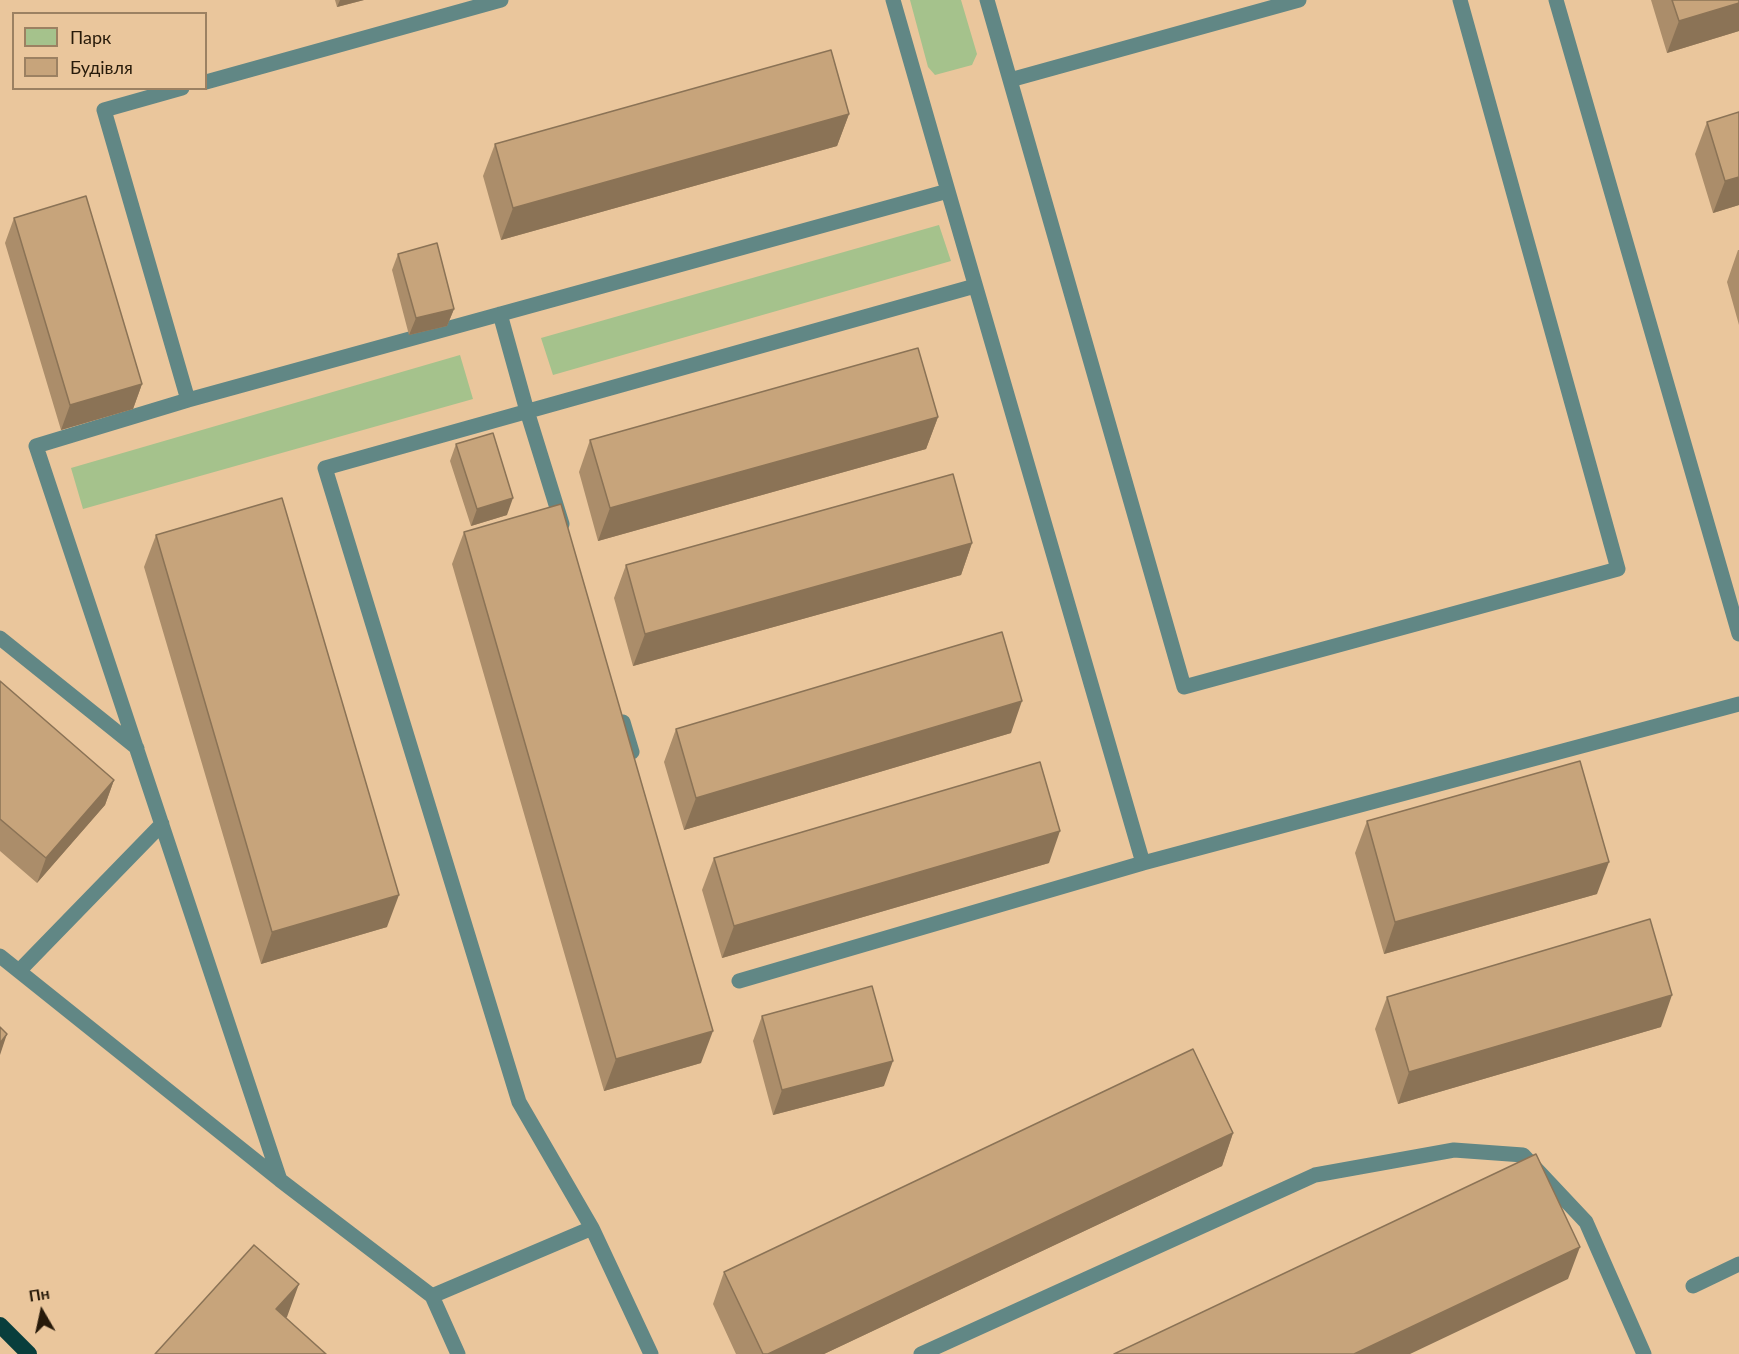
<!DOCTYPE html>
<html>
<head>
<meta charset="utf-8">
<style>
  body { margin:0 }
  #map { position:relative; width:1739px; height:1354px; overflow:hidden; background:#eac69c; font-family:Lato,sans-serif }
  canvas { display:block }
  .legend { position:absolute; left:12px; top:12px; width:195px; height:78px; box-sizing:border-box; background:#eac69c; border:2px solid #9c8162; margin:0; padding:8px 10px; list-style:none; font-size:18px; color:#271a0a }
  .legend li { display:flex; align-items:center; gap:12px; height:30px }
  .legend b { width:30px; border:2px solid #9c8162 }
  .north { position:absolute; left:12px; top:1282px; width:60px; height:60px; -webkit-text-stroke:4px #eac69c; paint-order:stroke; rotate:351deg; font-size:16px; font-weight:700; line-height:24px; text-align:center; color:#271a0a }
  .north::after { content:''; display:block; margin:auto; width:21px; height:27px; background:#271a0a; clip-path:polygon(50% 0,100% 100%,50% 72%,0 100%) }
</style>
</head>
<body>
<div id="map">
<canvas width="1739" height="1354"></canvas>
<ul class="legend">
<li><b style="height:16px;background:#a5c28c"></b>Парк</li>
<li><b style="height:16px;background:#c7a47b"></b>Будівля</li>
</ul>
<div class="north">Пн</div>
</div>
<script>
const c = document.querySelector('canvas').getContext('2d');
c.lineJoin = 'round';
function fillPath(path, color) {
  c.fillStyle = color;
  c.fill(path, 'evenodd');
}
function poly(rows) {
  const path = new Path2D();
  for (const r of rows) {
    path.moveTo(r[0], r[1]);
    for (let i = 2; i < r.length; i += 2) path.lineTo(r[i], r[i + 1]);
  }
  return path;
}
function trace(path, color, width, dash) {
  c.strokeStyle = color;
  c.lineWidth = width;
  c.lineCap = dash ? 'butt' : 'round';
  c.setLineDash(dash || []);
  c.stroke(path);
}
fillPath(poly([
  [910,0,961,0,977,54,972,65,935,75,928,67],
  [939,225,951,261,553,375,541,338],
  [460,355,473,399,83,509,71,468]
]), '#a5c28c');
trace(poly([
  [987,0,1010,80,1299,0],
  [1556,0,1739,634],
  [1010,80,1184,687,1618,569,1460,0],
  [206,82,501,0],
  [182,88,104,110,188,400,948,191,893,0],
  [948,191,1143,863,1739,704],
  [500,314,527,411,562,524],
  [188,400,36,446,280,1180,432,1296,592,1228,519,1102,325,468,975,286],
  [0,638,137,748],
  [623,722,632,752],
  [0,956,280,1180],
  [19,971,162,824],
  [739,981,1143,863],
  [592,1228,651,1354],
  [1693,1286,1739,1264],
  [432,1296,458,1354],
  [921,1354,1315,1175,1454,1150,1523,1155,1586,1222,1644,1354]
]), '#618785', 15);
trace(poly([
  [0,1325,29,1354]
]), '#083e3c', 16);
fillPath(poly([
  [335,0,364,0,337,7],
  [1651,0,1739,0,1739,31,1667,53],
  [849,114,837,146,501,240,483,176,495,144],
  [1707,122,1739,205,1713,213,1695,154],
  [14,218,142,384,133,409,61,430,5,243],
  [1738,250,1739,250,1739,325,1727,282],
  [398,254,454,309,447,326,409,335,392,270],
  [938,417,926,449,598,541,579,472,590,440],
  [456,444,507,515,471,526,450,461],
  [464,532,701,1063,604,1091,452,564],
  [156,535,387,927,261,964,144,567],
  [972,543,961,575,633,666,614,598,626,565],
  [0,681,114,780,105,805,37,883,0,851],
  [676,729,1011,733,684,830,664,762],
  [1367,821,1597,894,1384,954,1355,853],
  [714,858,1049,863,722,958,702,890],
  [1387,997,1661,1027,1398,1104,1375,1029],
  [762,1016,884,1086,773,1115,753,1041],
  [1233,1133,1222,1166,824,1354,736,1354,713,1304,724,1272]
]), '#ab8d6a');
fillPath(poly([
  [340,0,364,0,337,7],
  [1739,3,1739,31,1667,53,1679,21],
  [849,114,837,146,501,240,513,208],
  [1739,177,1739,205,1713,213,1725,181],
  [454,309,447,326,409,335,416,318],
  [142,384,133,409,61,430,70,405],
  [938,417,926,449,598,541,610,508],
  [513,498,507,515,471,526,477,509],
  [972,543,961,575,633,666,645,634],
  [1022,701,1011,733,684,830,696,798],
  [114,780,105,805,37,883,46,858],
  [1060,831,1049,863,722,958,734,926],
  [1609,862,1597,894,1384,954,1395,922],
  [399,895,387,927,261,964,272,932],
  [1672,995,1661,1027,1398,1104,1409,1072],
  [713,1031,701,1063,604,1091,616,1059],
  [7,1034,0,1055,0,1043],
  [893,1061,884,1086,773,1115,782,1090],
  [1233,1133,1222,1166,824,1354,768,1354],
  [1580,1247,1568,1279,1410,1354,1354,1354],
  [299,1284,287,1317,264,1341,276,1309]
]), '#8b7356');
const building = poly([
  [1672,0,1739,0,1739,3,1679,21,1672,0],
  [831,50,849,114,513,208,495,144,831,50],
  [1739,112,1739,177,1725,181,1707,122,1739,112],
  [86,196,142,384,70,405,14,218,86,196],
  [437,243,454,309,416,318,398,254,437,243],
  [918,348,938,417,610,508,590,440,918,348],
  [493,433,513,498,477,509,456,444,493,433],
  [953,474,972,543,645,634,626,565,953,474],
  [282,498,399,895,272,932,156,535,282,498],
  [561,504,713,1031,616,1059,464,532,561,504],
  [1002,632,1022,701,696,798,676,729,1002,632],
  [0,681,114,780,46,858,0,819,0,681],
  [1580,761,1609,862,1395,922,1367,821,1580,761],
  [1040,762,1060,831,734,926,714,858,1040,762],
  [1650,919,1672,995,1409,1072,1387,997,1650,919],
  [872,986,893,1061,782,1090,762,1016,872,986],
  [0,1027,7,1034,0,1043,0,1027],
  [1193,1049,1233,1133,768,1354,763,1354,724,1272,1193,1049],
  [1536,1154,1580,1247,1354,1354,1114,1354,1536,1154],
  [254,1245,299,1284,276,1309,326,1354,155,1354,254,1245]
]);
fillPath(building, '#c7a47b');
trace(building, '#8b7356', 1.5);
</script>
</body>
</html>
